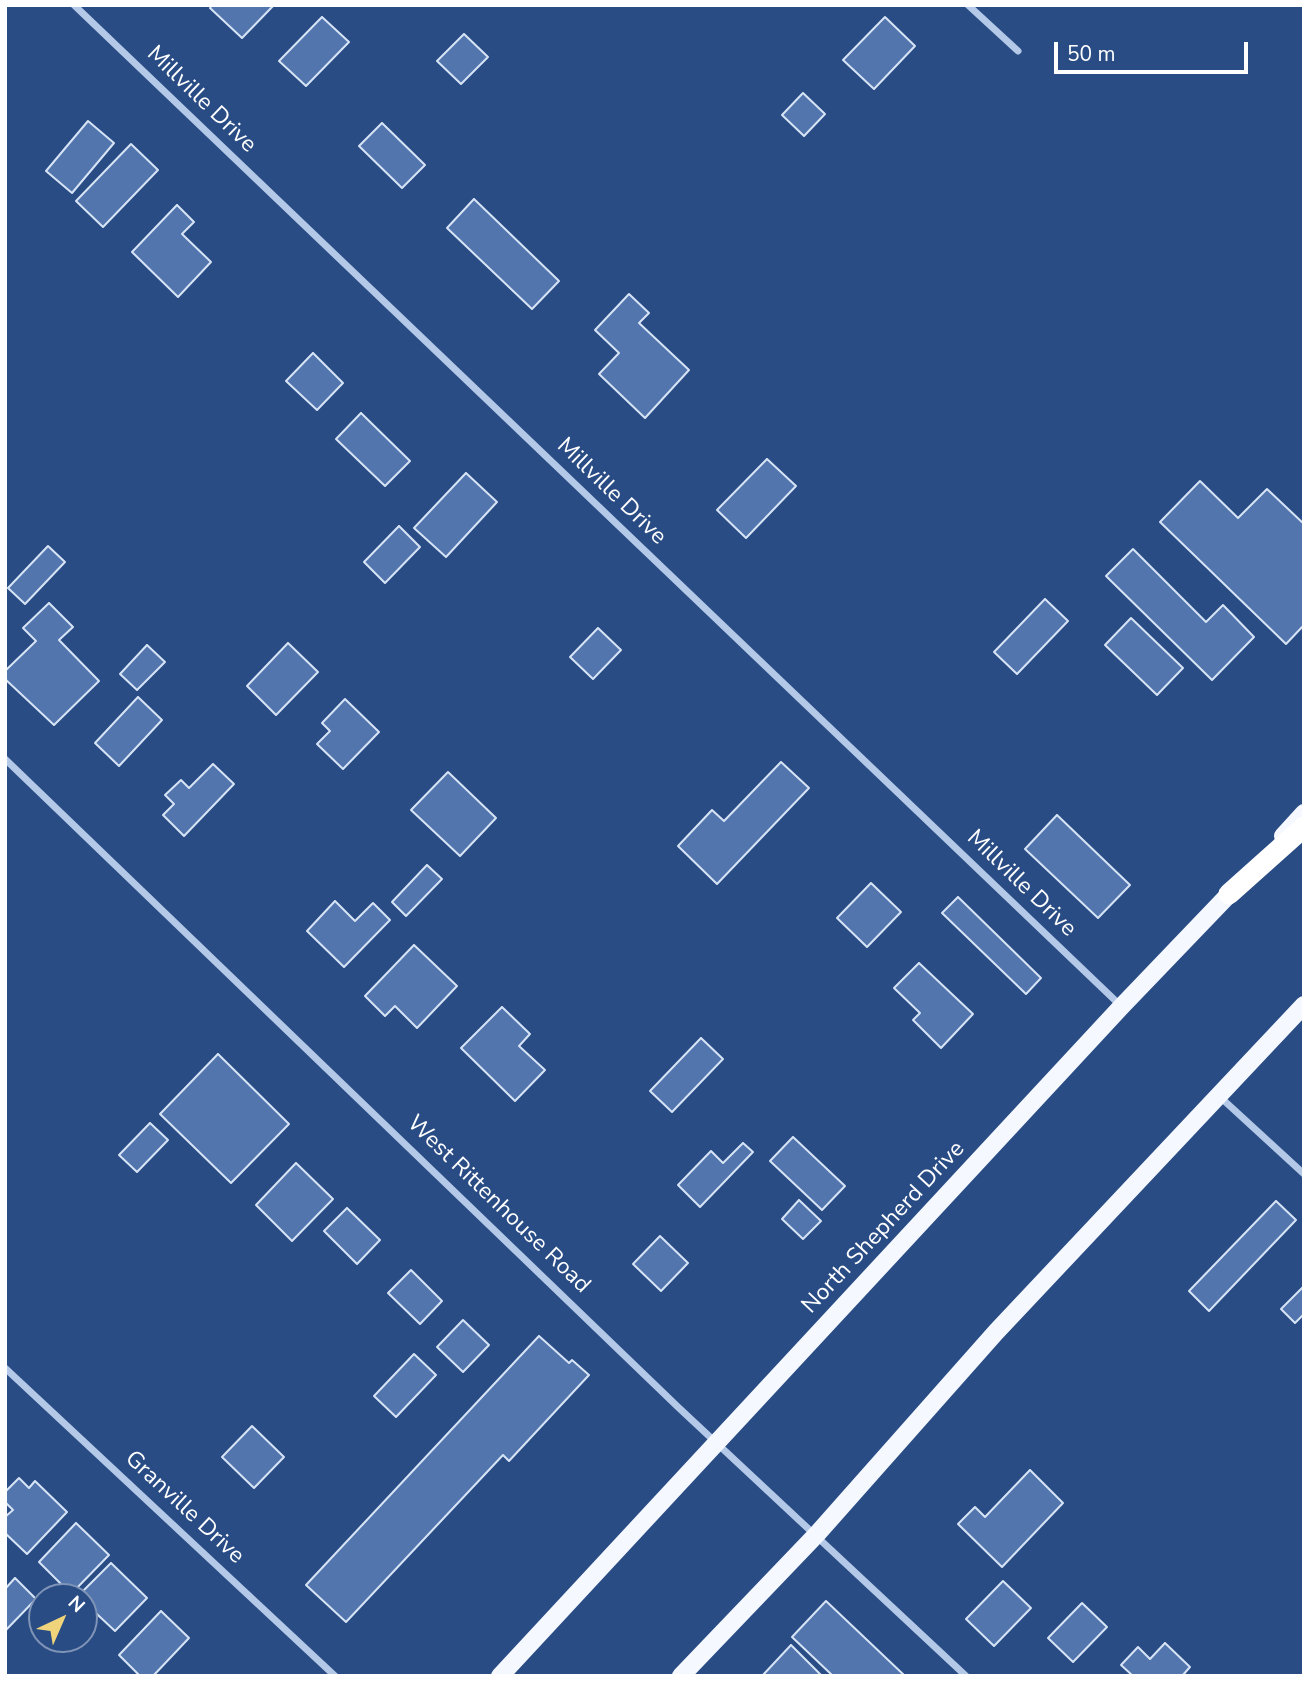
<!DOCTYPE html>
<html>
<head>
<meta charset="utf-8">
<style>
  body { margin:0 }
  #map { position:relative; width:1309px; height:1681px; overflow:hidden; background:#294c85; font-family:"Nunito Sans",sans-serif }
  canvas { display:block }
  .frame { position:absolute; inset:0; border:7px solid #fff; pointer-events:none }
  .north { position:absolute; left:28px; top:1583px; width:70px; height:70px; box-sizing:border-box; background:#294c85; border:2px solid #7f94b6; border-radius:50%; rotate:44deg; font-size:19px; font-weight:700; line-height:28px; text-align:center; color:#fff }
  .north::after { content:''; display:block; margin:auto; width:24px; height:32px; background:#efd47b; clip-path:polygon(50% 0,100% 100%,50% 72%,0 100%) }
  .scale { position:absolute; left:1054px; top:42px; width:194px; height:32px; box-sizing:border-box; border:4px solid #fff; border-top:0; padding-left:9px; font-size:21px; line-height:24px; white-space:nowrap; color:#fff; -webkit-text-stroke:5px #294c85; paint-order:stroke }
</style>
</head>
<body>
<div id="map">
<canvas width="1309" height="1681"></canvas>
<div class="frame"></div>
<div class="north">N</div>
<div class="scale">50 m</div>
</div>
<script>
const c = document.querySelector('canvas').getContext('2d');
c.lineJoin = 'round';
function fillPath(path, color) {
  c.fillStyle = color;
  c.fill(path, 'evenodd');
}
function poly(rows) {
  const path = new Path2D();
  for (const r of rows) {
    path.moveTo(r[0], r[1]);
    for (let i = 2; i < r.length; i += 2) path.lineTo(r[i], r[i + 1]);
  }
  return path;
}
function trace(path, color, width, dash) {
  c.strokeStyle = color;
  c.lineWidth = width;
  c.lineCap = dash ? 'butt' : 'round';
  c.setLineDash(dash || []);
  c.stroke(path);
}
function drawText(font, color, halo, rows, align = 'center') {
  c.font = font + ' "Nunito Sans",sans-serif';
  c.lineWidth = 5;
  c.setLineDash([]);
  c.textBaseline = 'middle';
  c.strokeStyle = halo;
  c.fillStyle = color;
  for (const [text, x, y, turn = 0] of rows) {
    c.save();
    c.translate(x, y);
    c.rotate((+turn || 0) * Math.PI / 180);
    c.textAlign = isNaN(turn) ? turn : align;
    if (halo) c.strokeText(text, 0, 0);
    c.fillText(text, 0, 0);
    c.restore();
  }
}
const building = poly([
  [212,5,274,5,242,38,210,8,212,5],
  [322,17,349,42,306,86,279,61,322,17],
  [885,17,915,46,874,89,843,60,885,17],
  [464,34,488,57,461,84,437,61,464,34],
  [803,93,825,114,804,136,782,115,803,93],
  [88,121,114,143,72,193,46,171,88,121],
  [382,123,425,165,402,188,359,146,382,123],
  [131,144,158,170,103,227,76,201,131,144],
  [474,199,559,281,532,309,447,228,474,199],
  [177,205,194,222,182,234,211,262,178,297,132,252,177,205],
  [629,294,649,313,639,323,689,370,645,418,599,374,619,353,595,330,629,294],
  [313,353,343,383,317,410,286,381,313,353],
  [361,413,410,461,385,486,336,439,361,413],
  [767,459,796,486,746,538,717,510,767,459],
  [466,473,497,502,446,557,414,528,466,473],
  [1200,481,1238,518,1267,489,1304,524,1304,625,1286,644,1160,522,1200,481],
  [399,526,420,547,385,583,364,562,399,526],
  [48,546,65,562,25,604,8,588,48,546],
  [1133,549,1206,622,1223,605,1254,637,1212,680,1106,576,1133,549],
  [1045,599,1068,621,1017,674,994,652,1045,599],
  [49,603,73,627,59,640,99,681,54,725,5,679,5,671,36,641,23,628,49,603],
  [1131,618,1183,668,1157,695,1105,645,1131,618],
  [598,628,621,650,593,679,570,657,598,628],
  [288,643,318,672,276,715,247,686,288,643],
  [147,645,165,662,137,690,120,674,147,645],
  [138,697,162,720,119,766,95,743,138,697],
  [345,699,379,732,343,769,317,744,330,731,322,723,345,699],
  [781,762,809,788,717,884,678,846,712,810,724,821,781,762],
  [213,764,234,784,184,836,163,815,174,804,165,795,181,780,189,788,213,764],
  [448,772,496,818,460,856,411,810,448,772],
  [1057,815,1130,885,1098,918,1025,849,1057,815],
  [427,865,442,879,406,916,392,902,427,865],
  [871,883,901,912,867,947,837,918,871,883],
  [958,897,1041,978,1026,994,942,913,958,897],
  [335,901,355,921,373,903,390,920,344,967,307,931,335,901],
  [414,945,457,986,417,1028,395,1006,385,1016,365,996,414,945],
  [919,963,973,1014,941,1048,913,1020,920,1013,894,988,919,963],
  [502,1007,530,1034,519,1046,545,1070,515,1101,461,1048,502,1007],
  [701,1038,723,1059,672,1112,650,1091,701,1038],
  [218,1054,289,1124,231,1183,160,1114,218,1054],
  [150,1123,168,1140,137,1172,119,1155,150,1123],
  [793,1137,845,1186,822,1210,770,1161,793,1137],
  [743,1143,753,1152,700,1207,678,1185,711,1151,723,1163,743,1143],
  [296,1163,333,1199,292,1241,256,1205,296,1163],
  [799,1200,821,1221,803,1239,782,1219,799,1200],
  [1276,1201,1296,1220,1209,1311,1189,1291,1276,1201],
  [347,1208,380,1240,357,1264,324,1231,347,1208],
  [660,1236,688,1263,661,1291,633,1264,660,1236],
  [411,1270,442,1301,420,1324,388,1293,411,1270],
  [1304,1286,1304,1314,1295,1323,1281,1309,1304,1286],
  [463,1320,489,1345,463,1372,437,1347,463,1320],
  [539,1336,569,1363,572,1360,589,1375,509,1461,503,1455,346,1622,306,1585,539,1336],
  [414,1354,436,1375,396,1417,374,1396,414,1354],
  [252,1426,284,1457,254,1488,222,1457,252,1426],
  [1030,1470,1063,1503,1002,1567,958,1524,975,1507,985,1517,1030,1470],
  [19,1478,29,1488,35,1481,67,1512,27,1554,5,1533,5,1517,13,1510,5,1502,5,1492,19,1478],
  [76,1523,109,1555,71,1594,39,1562,76,1523],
  [111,1563,147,1598,115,1631,84,1602,84,1597,78,1596,111,1563],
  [15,1578,36,1599,5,1631,5,1589,15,1578],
  [1003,1581,1031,1608,994,1646,966,1619,1003,1581],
  [826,1601,905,1676,833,1676,792,1637,826,1601],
  [1082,1603,1107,1627,1073,1662,1048,1638,1082,1603],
  [161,1611,189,1638,153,1676,140,1676,119,1655,161,1611],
  [1165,1643,1190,1667,1182,1676,1133,1676,1121,1665,1138,1647,1150,1659,1165,1643],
  [791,1645,822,1676,762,1676,791,1645]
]);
fillPath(building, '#5275ad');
trace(building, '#d7e4f6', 2);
trace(poly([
  [74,5,1121,1006],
  [968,5,1018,51],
  [5,759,679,1408,966,1676],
  [1219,1096,1304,1174],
  [5,1368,335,1676]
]), '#b4c8e7', 7);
trace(poly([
  [1283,836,1304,813],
  [500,1676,1121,1007,1238,885],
  [681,1676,817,1534,996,1332,1304,1005]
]), '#f5f8fe', 18);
trace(poly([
  [1229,894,1304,827]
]), '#fff', 21);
drawText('23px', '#fff', '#294c85', [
  ["Millville Drive",201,100,44],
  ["Millville Drive",611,492,44],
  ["Millville Drive",1021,884,44],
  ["West Rittenhouse Road",498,1205,44],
  ["North Shepherd Drive",884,1228,-47],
  ["Granville Drive",184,1508,43]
]);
</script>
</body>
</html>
